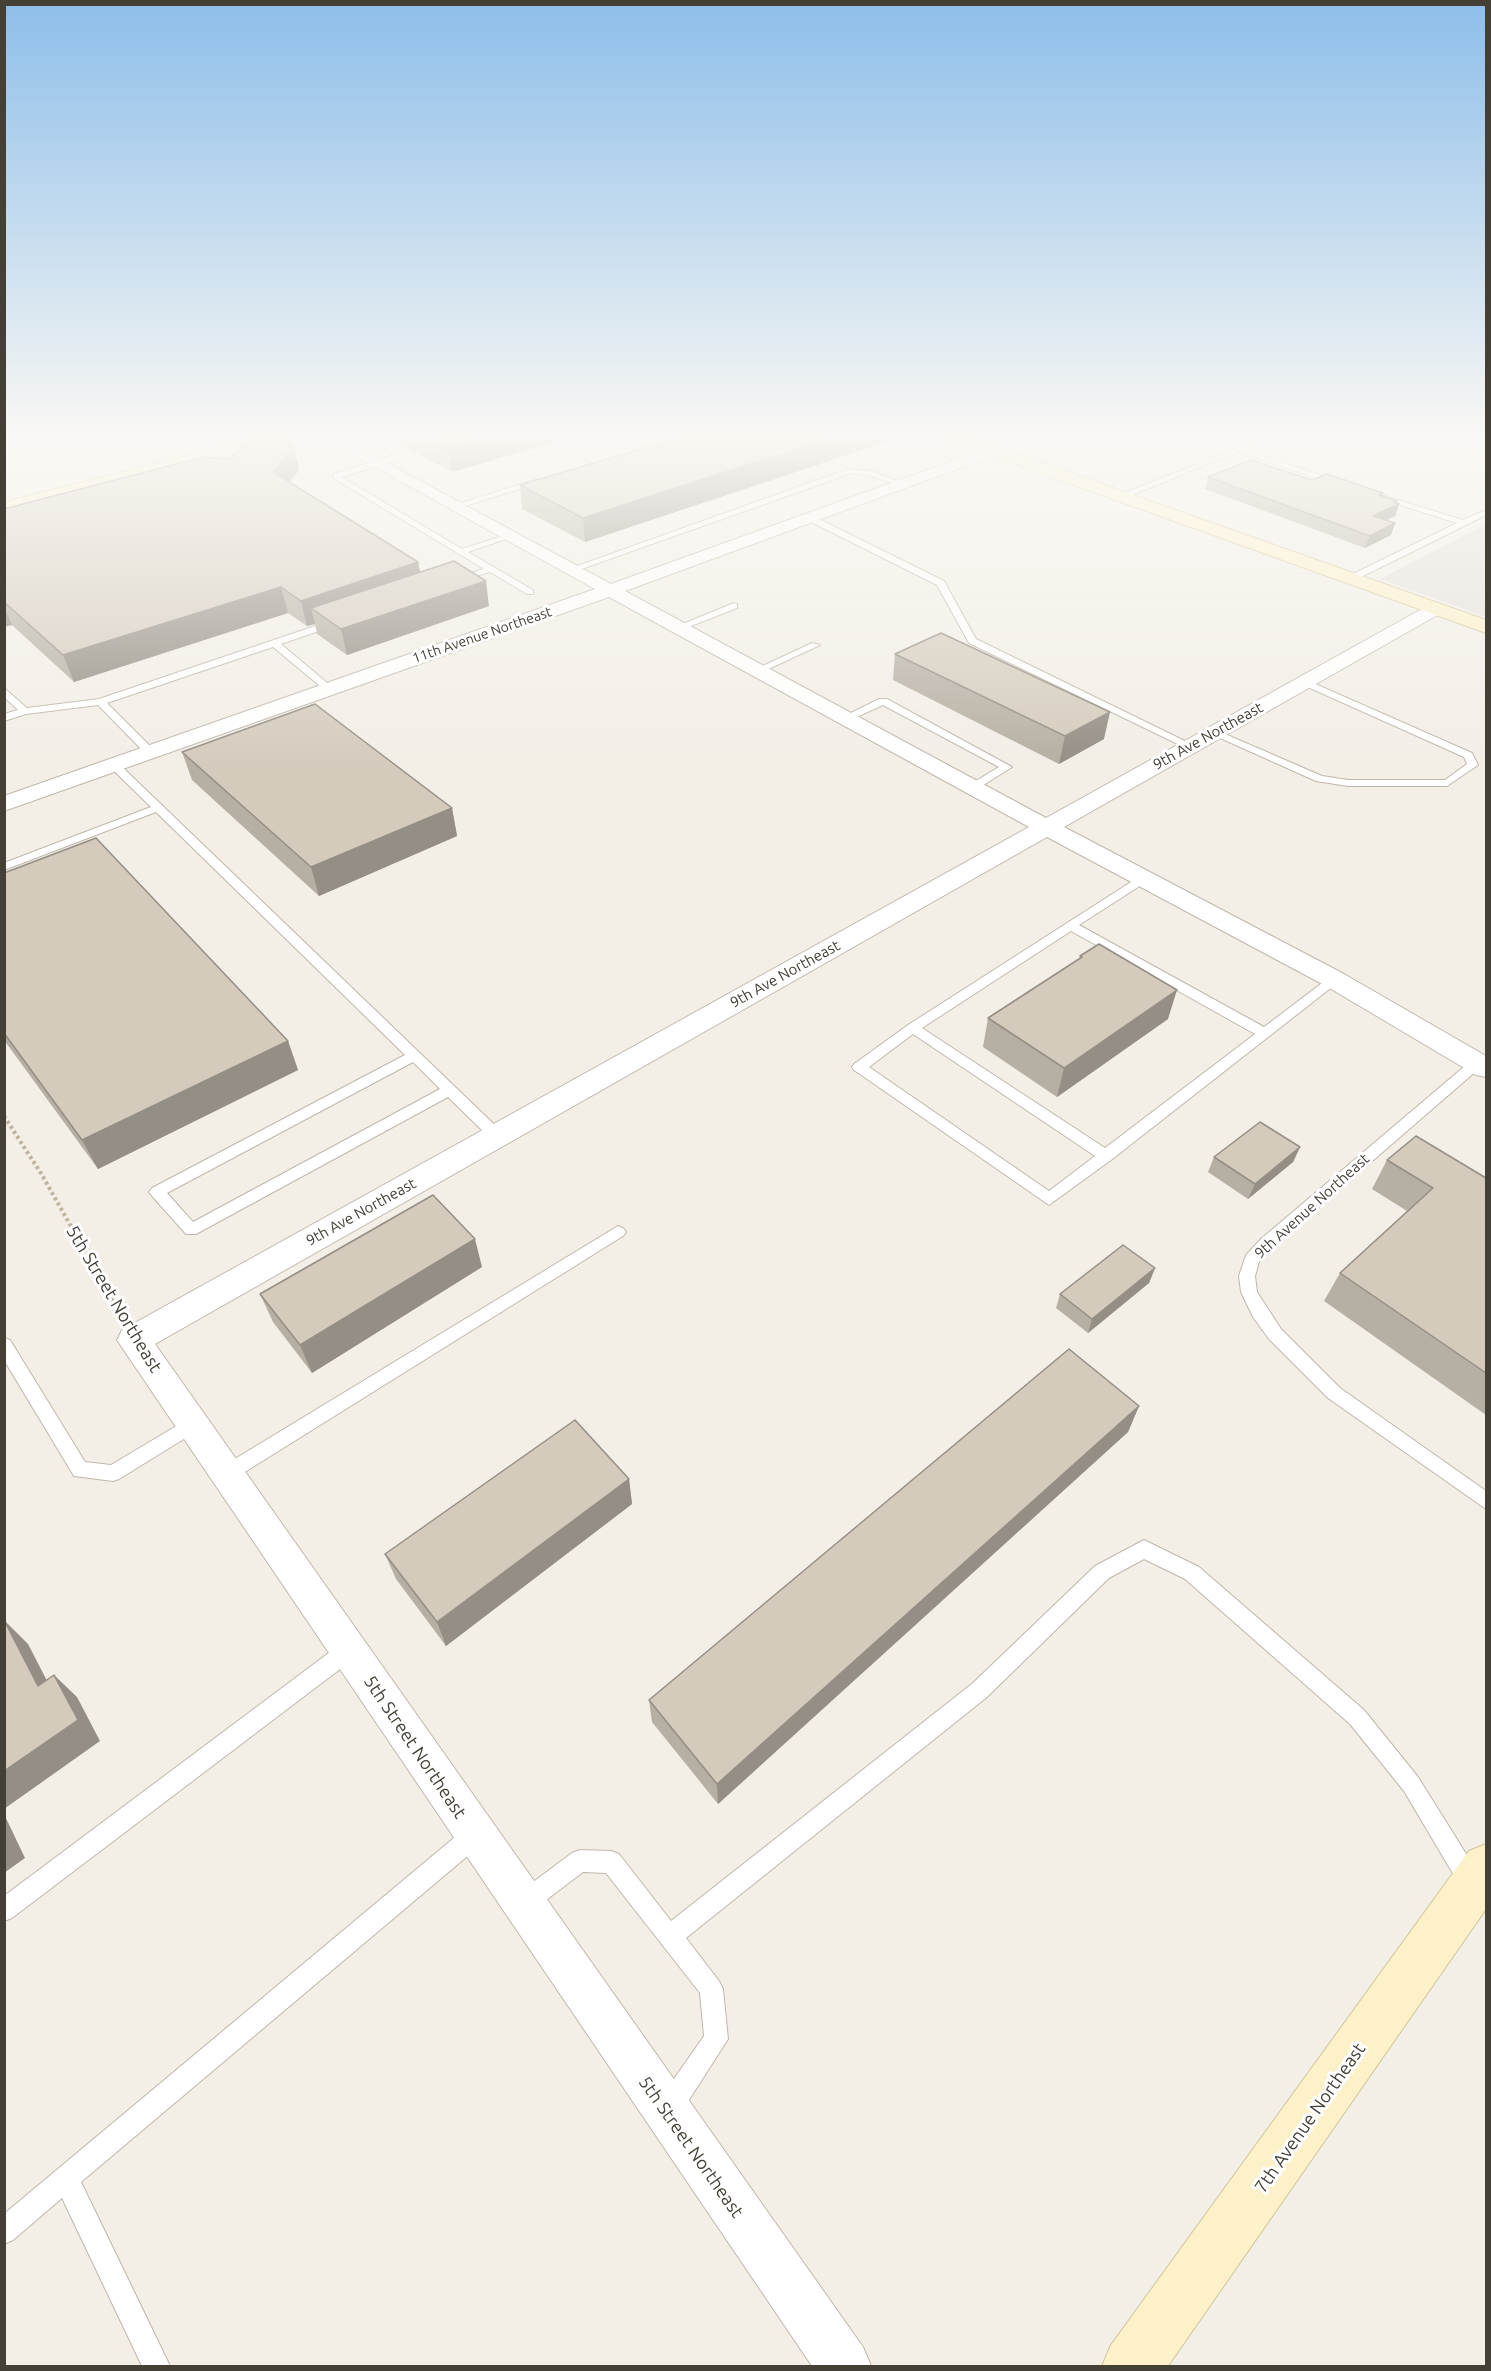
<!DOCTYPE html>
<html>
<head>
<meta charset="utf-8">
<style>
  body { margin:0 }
  #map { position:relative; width:1491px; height:2371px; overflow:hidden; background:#f3efe7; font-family:Ubuntu,sans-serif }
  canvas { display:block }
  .frame { position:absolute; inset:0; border:6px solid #454036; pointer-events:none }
</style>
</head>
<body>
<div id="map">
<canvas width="1491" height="2371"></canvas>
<div class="frame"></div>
</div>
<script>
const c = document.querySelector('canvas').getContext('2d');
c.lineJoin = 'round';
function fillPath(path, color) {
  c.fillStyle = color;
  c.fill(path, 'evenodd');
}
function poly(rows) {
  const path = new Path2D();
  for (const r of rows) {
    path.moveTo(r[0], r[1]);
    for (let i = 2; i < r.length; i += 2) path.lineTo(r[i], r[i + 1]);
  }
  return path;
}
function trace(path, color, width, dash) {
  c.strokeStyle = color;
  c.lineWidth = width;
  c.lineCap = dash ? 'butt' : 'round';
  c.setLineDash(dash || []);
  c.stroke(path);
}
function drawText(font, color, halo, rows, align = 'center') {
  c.font = font + ' Ubuntu,sans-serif';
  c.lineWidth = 6;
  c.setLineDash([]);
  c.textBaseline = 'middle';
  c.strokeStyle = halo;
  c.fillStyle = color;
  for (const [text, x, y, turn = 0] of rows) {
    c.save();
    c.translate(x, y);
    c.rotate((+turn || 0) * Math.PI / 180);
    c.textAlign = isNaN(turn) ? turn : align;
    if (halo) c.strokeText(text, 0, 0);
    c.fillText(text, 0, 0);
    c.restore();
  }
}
fillPath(poly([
  [1486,524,1486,617,1380,579]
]), '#e5e1dc');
const lane = poly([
  [373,434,385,434,375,438,403,454,403,458,342,477,462,549,512,533,512,537,468,552,533,590,533,594,527,594,490,572,455,582,455,578,484,569,333,478,333,474,394,455,365,437,373,434],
  [1232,434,1243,434,1260,439,1274,434,1284,434,1246,450,1342,482,1335,484,1239,452,1124,498,1117,496,1253,442,1232,434],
  [848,469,872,471,905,484,901,486,868,475,852,473,573,572,566,570,848,469],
  [537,479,544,481,459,508,452,506,537,479],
  [1375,493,1463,520,1486,510,1486,515,1355,580,1349,580,1349,576,1457,523,1375,497,1375,493],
  [807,516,813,516,944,581,976,639,1195,746,1186,748,969,643,937,585,807,520,807,516],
  [734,603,737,604,737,608,681,630,673,628,734,603],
  [336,619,339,620,339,624,281,644,332,687,332,691,326,691,273,647,107,703,154,750,154,754,146,754,98,705,26,714,4,721,4,714,18,710,4,697,4,688,27,708,99,699,336,619],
  [812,643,820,645,760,673,752,671,812,643],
  [1304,679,1472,753,1478,765,1447,786,1348,786,1316,781,1209,733,1218,731,1322,776,1348,780,1445,780,1467,764,1464,757,1301,684,1299,682,1304,679],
  [879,699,887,699,1012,767,977,789,969,789,969,785,999,767,883,705,850,720,841,718,879,699],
  [114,762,118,763,502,1132,504,1136,502,1140,492,1140,448,1097,196,1234,186,1234,152,1196,149,1192,152,1188,405,1055,156,812,4,870,4,863,151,807,110,767,109,765,114,762],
  [413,1062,440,1089,193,1222,167,1193,413,1062],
  [1142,875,1146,876,1146,882,1079,925,1264,1027,1330,977,1340,977,1341,980,1111,1160,1049,1205,854,1070,852,1067,854,1064,908,1025,1142,875],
  [1071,931,1255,1034,1105,1148,922,1028,1071,931],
  [913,1034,1095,1156,1049,1191,869,1067,913,1034],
  [1477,1058,1484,1063,1482,1066,1273,1247,1259,1262,1255,1276,1257,1292,1281,1329,1340,1388,1486,1491,1486,1509,1328,1398,1269,1339,1253,1317,1241,1292,1239,1276,1246,1255,1261,1239,1472,1060,1477,1058],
  [618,1226,623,1228,626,1232,623,1236,232,1480,226,1482,220,1480,217,1474,220,1468,618,1226],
  [4,1338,10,1340,85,1462,111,1465,188,1419,194,1416,200,1419,203,1424,200,1429,119,1479,113,1481,74,1476,4,1360,4,1338],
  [1144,1540,1199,1567,1364,1710,1418,1777,1478,1873,1481,1881,1478,1889,1470,1892,1462,1889,1404,1791,1350,1724,1185,1579,1144,1559,1109,1578,987,1697,686,1938,719,1981,723,1989,728,2039,680,2114,671,2117,662,2114,659,2105,662,2096,704,2036,700,1993,606,1873,583,1872,533,1910,525,1913,517,1910,514,1902,517,1894,572,1853,580,1850,611,1851,619,1854,671,1921,973,1683,1095,1566,1144,1540],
  [349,1640,356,1643,359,1650,356,1657,12,1918,4,1921,4,1896,342,1643,349,1640],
  [475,1824,483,1827,486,1835,483,1843,81,2182,170,2366,142,2366,62,2198,13,2240,4,2244,4,2214,467,1827,475,1824]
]);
const street = poly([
  [315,434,333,434,611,584,988,448,998,448,1000,451,998,454,625,591,1046,818,1429,605,1435,604,1441,605,1444,609,1441,613,1064,827,1344,974,1486,1056,1486,1077,1476,1075,1326,986,1047,837,155,1344,863,2347,871,2366,812,2366,117,1340,122,1330,1029,827,609,597,4,811,4,796,595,589,315,434]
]);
const secondary = poly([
  [271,434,297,434,295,437,4,512,4,502,271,434],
  [938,434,961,434,1486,620,1486,633,940,437,938,434],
  [1486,1844,1486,1909,1168,2366,1102,2366,1111,2345,1469,1851,1486,1844]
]);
trace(lane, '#beb7aa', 2);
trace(street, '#beb7aa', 2);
trace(secondary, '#d0c498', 2);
trace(poly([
  [4,1116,42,1175,104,1285]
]), '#bfb39c', 4, [3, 3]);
trace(poly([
  [103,1284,122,1318]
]), '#bfb39c', 4.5, [4, 4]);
fillPath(lane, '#fff');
fillPath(street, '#fff');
fillPath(secondary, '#fcf1c8');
fillPath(poly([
  [399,434,582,434,452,472,401,445],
  [691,434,886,434,886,442,585,542,522,509,520,485],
  [292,447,294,447,299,470,290,482,418,562,420,572,489,606,347,655,317,634,315,624,307,626,288,613,74,682,12,625,4,627,4,509,229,459],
  [1208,477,1312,480,1383,493,1382,496,1397,501,1396,503,1399,504,1395,516,1386,520,1395,523,1391,535,1365,548,1205,489],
  [895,654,1104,739,1059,764,893,680],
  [182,752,452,808,457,836,319,896,192,780],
  [4,873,288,1041,298,1070,98,1169,4,1040],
  [1080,956,1168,1019,1057,1097,983,1047,988,1018,1080,959],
  [1300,1147,1293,1162,1248,1199,1208,1172,1214,1157],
  [1387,1160,1486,1178,1486,1415,1324,1301,1340,1273,1407,1211,1372,1189],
  [482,1267,312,1373,273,1322,260,1294],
  [1155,1268,1149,1283,1088,1333,1056,1308,1060,1294],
  [1139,1406,1128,1432,718,1804,652,1722,649,1700],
  [629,1479,632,1504,446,1646,396,1579,385,1554]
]), '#b6afa3');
fillPath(poly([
  [500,434,582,434,452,472,448,448],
  [843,434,886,434,886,442,585,542,583,518],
  [290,441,292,449,294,447,299,470,279,496,273,472,285,447],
  [1397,501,1395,506,1399,504,1395,516,1369,528,1373,516],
  [1395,523,1391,535,1365,548,1370,536],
  [418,562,423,587,311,608,315,624,307,626,301,601],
  [486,581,489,606,347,655,341,629],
  [281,587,288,613,74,682,63,655],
  [4,607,12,625,4,627],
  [1110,712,1104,739,1059,764,1065,736],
  [452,808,457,836,319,896,311,867],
  [1177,990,1168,1019,1057,1097,1064,1068],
  [288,1041,298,1070,98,1169,82,1140],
  [1300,1147,1293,1162,1248,1199,1255,1184],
  [475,1239,482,1267,312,1373,300,1345],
  [1155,1268,1149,1283,1088,1333,1092,1319],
  [1139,1406,1128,1432,718,1804,717,1784],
  [629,1479,632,1504,446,1646,437,1622],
  [4,1620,28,1644,61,1708,38,1686],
  [54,1675,77,1697,100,1741,4,1809,4,1771],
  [4,1814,25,1858,4,1873]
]), '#948e84');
const building = poly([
  [420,434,500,434,448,448,420,434],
  [691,434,843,434,583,518,520,485,691,434],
  [250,440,290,441,285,447,294,447,273,472,418,562,301,601,281,587,63,655,4,602,4,509,203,457,229,459,250,440],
  [1251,460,1312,480,1327,474,1383,493,1379,495,1397,501,1394,502,1399,504,1373,516,1395,523,1370,536,1208,477,1251,460],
  [454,561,486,581,341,629,311,608,454,561],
  [941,633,1110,712,1065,736,895,654,941,633],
  [315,704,452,808,311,867,182,752,315,704],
  [96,838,288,1041,82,1140,4,1033,4,873,96,838],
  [1099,944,1177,990,1064,1068,988,1018,1082,957,1080,956,1099,944],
  [1260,1122,1300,1147,1255,1184,1214,1157,1260,1122],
  [1416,1136,1486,1178,1486,1373,1340,1273,1433,1188,1387,1160,1416,1136],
  [433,1195,475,1239,300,1345,260,1294,433,1195],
  [1123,1245,1155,1268,1092,1319,1060,1294,1123,1245],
  [1069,1349,1139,1406,717,1784,649,1700,1069,1349],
  [575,1420,629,1479,437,1622,385,1554,575,1420],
  [4,1620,38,1686,54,1675,78,1720,4,1771,4,1620]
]);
fillPath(building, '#d4cbbd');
trace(building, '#948e84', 1.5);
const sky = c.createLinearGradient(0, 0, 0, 766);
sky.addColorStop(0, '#8dbeea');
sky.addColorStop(0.57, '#faf8f4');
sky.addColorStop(1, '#faf8f400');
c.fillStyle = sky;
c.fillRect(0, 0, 1491, 766);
drawText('14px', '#454036', '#fff', [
  ["11th Avenue Northeast",482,635,-19]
]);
drawText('15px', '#454036', '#fff', [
  ["9th Ave Northeast",1208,736,-29],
  ["9th Ave Northeast",785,974,-29],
  ["9th Avenue Northeast",1312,1206,-42],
  ["9th Ave Northeast",361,1212,-29]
]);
drawText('18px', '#454036', '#fff', [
  ["5th Street Northeast",114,1299,59],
  ["5th Street Northeast",415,1747,56],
  ["7th Avenue Northeast",1310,2118,-55],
  ["5th Street Northeast",691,2147,55]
]);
</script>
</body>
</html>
